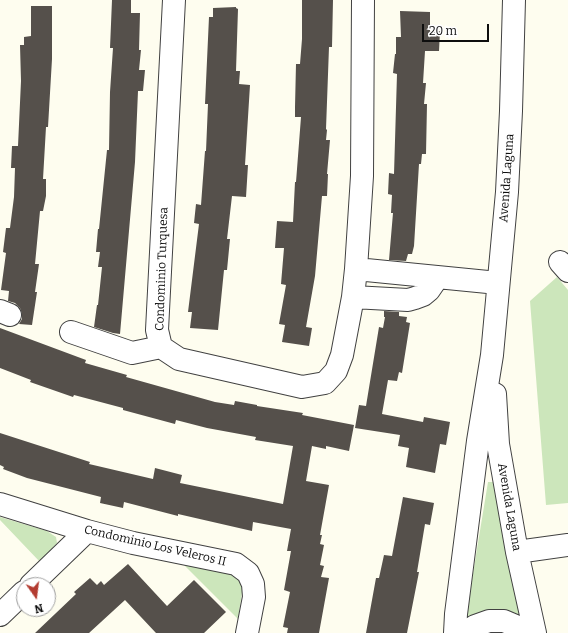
<!DOCTYPE html>
<html>
<head>
<meta charset="utf-8">
<style>
  body { margin:0 }
  #map { position:relative; width:568px; height:633px; overflow:hidden; background:#fefdef; font-family:Bitter,serif }
  canvas { display:block }
  .north { position:absolute; left:16px; top:577px; width:40px; height:40px; box-sizing:border-box; background:#fff; border:1px solid #9f9f9f; border-radius:50%; rotate:166deg; font-size:11px; font-weight:700; line-height:16px; text-align:center; color:#0e0e0e }
  .north::after { content:''; display:block; margin:auto; width:14px; height:18px; background:#b33b30; clip-path:polygon(50% 0,100% 100%,50% 72%,0 100%) }
  .scale { position:absolute; left:422px; top:24px; width:67px; height:18px; box-sizing:border-box; border:2px solid #0e0e0e; border-top:0; padding-left:5px; font-size:12px; line-height:14px; white-space:nowrap; color:#0e0e0e; -webkit-text-stroke:3px #fff; paint-order:stroke }
</style>
</head>
<body>
<div id="map">
<canvas width="568" height="633"></canvas>
<div class="north">N</div>
<div class="scale">20 m</div>
</div>
<script>
const c = document.querySelector('canvas').getContext('2d');
c.lineJoin = 'round';
function fillPath(path, color) {
  c.fillStyle = color;
  c.fill(path, 'evenodd');
}
function poly(rows) {
  const path = new Path2D();
  for (const r of rows) {
    path.moveTo(r[0], r[1]);
    for (let i = 2; i < r.length; i += 2) path.lineTo(r[i], r[i + 1]);
  }
  return path;
}
function trace(path, color, width, dash) {
  c.strokeStyle = color;
  c.lineWidth = width;
  c.lineCap = dash ? 'butt' : 'round';
  c.setLineDash(dash || []);
  c.stroke(path);
}
function drawText(font, color, halo, rows, align = 'center') {
  c.font = font + ' Bitter,serif';
  c.lineWidth = 4;
  c.setLineDash([]);
  c.textBaseline = 'middle';
  c.strokeStyle = halo;
  c.fillStyle = color;
  for (const [text, x, y, turn = 0] of rows) {
    c.save();
    c.translate(x, y);
    c.rotate((+turn || 0) * Math.PI / 180);
    c.textAlign = isNaN(turn) ? turn : align;
    if (halo) c.strokeText(text, 0, 0);
    c.fillText(text, 0, 0);
    c.restore();
  }
}
fillPath(poly([
  [557,277,568,290,568,503,546,505,530,301],
  [488,482,495,482,524,619,465,622],
  [0,517,47,531,56,537,57,543,40,562,0,520],
  [184,565,236,575,243,586,238,619]
]), '#cce6bb');
fillPath(poly([
  [112,0,131,0,131,13,140,13,139,50,141,50,139,70,145,70,143,91,138,91,135,162,120,334,113,333,94,327,97,305,98,305,102,267,98,267,100,252,96,252,98,229,99,229,107,150,109,150,110,92,113,48,110,48],
  [302,0,333,0,332,47,329,47,326,129,327,130,326,140,330,140,327,174,328,174,327,196,322,196,315,276,306,327,312,328,309,346,282,342,285,325,279,324,286,285,281,284,284,248,275,248,277,221,293,222,295,182,296,182,301,117,295,117,295,107,296,64,300,64,302,39],
  [31,6,52,6,52,59,48,127,46,127,43,179,46,179,46,196,43,211,40,211,35,264,39,264,35,292,37,292,32,325,19,324,22,319,22,314,20,308,15,303,8,301,9,291,1,290,6,253,3,252,6,228,10,228,14,197,15,168,11,168,12,146,18,146,21,81,20,45,24,45,24,37,31,36],
  [236,7,236,8,238,9,236,71,240,71,239,84,250,85,245,165,248,165,246,197,232,196,227,239,230,239,227,270,224,270,218,330,190,328,192,312,188,312,199,224,194,223,196,204,201,205,205,151,206,151,208,104,205,104,209,17,213,17,213,8],
  [400,11,430,12,430,31,440,31,439,51,425,51,423,83,426,83,424,104,427,104,426,154,422,154,421,164,419,164,414,246,412,254,408,254,406,261,389,260,393,213,391,213,392,195,388,194,389,173,394,174,397,74,393,73,395,54,396,54,396,37,401,37],
  [384,311,399,312,399,316,407,317,406,322,410,323,402,373,399,372,397,381,388,380,382,414,423,422,424,417,450,422,446,445,440,444,435,473,406,467,409,448,398,446,400,435,355,428,359,405,366,406,379,327,383,328,385,317,384,317],
  [0,328,86,360,85,363,127,375,126,377,215,402,234,405,235,401,257,405,257,406,303,413,302,415,354,425,349,451,326,446,326,449,312,446,306,481,329,485,320,535,322,535,320,544,324,545,320,565,324,566,321,577,329,578,319,633,287,633,288,628,283,627,290,592,284,590,291,551,287,551,291,529,253,522,252,531,178,514,178,516,124,502,123,508,100,503,101,497,27,478,3,469,4,467,0,465,0,433,90,462,89,464,153,479,155,468,182,475,180,483,283,504,293,446,255,440,256,437,207,428,176,420,175,424,123,410,123,408,74,395,73,397,30,382,31,380,0,368],
  [403,497,434,503,430,525,425,524,417,572,419,572,407,633,366,633,376,578,379,578,384,555,392,556],
  [128,564,167,606,194,580,226,612,204,633,156,633,125,600,89,633,35,633,76,594,74,592,90,578,97,585,101,581,104,585]
]), '#55504b');
const minor = poly([
  [174,0,157,330,161,347,179,359,302,387,325,383,336,371,342,355,353,297,356,269,362,176,363,0],
  [560,262,568,271],
  [356,269,498,283],
  [353,297,408,300,415,298,423,295,429,290,438,277],
  [0,311,10,315],
  [71,332,132,353,161,347],
  [495,394,498,444,517,552,535,633],
  [0,504,87,531,133,543,236,564,248,573,253,584,254,597,247,633],
  [517,552,568,545],
  [31,585,87,531],
  [0,615,24,592],
  [455,633,456,614,478,441,492,355,507,192,511,111,514,0],
  [465,633,475,626,489,621,504,621,518,627,526,633]
]);
trace(minor, '#414141', 24);
trace(minor, '#fff', 22);
drawText('12px', '#0e0e0e', '#fff', [
  ["Avenida Laguna",507,178,-86],
  ["Condominio Turquesa",162,269,-88],
  ["Avenida Laguna",509,507,80],
  ["Condominio Los Veleros II",155,546,13]
]);
</script>
</body>
</html>
